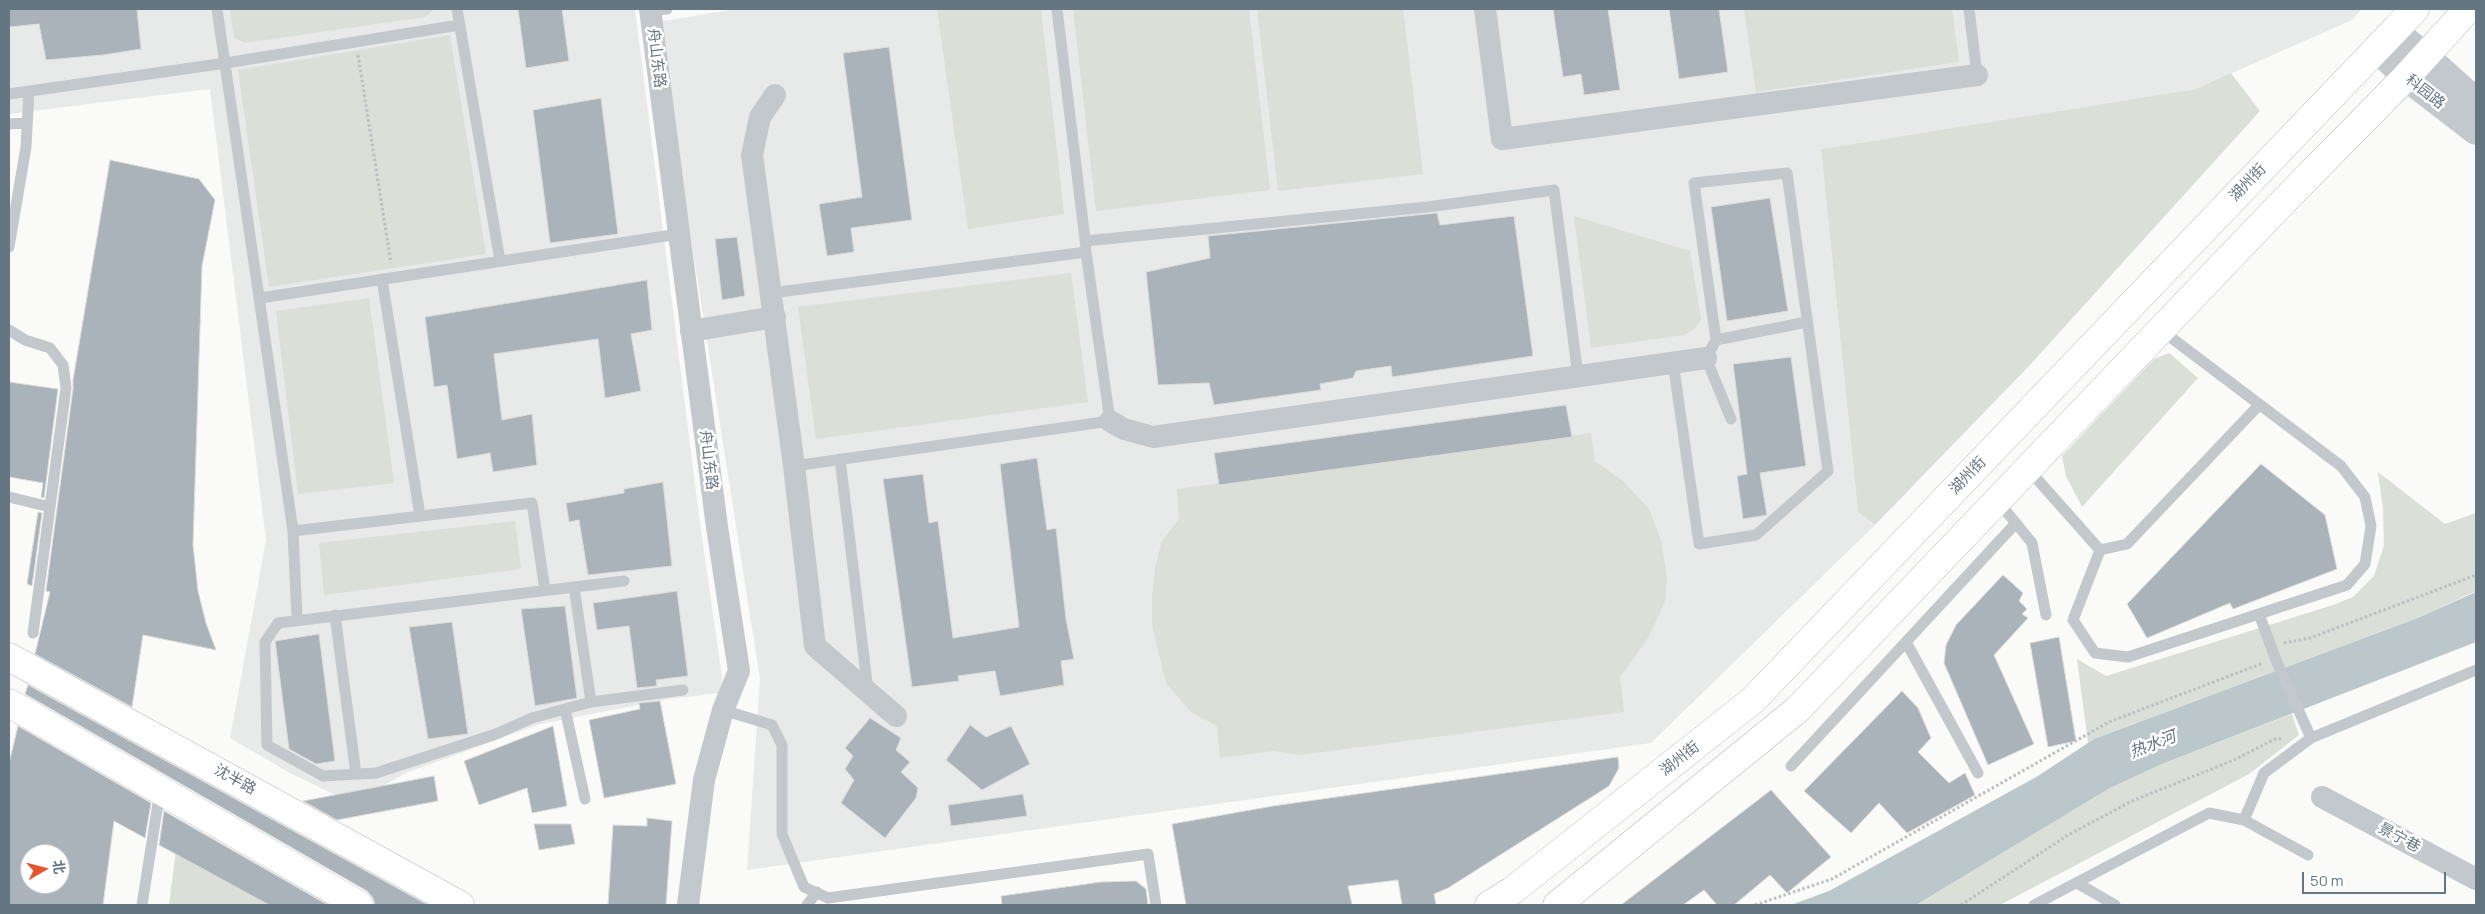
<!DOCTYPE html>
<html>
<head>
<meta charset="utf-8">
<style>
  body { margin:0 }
  #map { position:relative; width:2485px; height:914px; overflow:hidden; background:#fafaf8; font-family:Manrope,"Noto Sans SC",sans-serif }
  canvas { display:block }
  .frame { position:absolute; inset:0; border:10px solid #657683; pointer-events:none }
  .north { position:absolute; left:20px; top:844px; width:50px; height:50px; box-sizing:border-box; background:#fff; border:1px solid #c1c8cd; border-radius:50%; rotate:82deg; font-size:14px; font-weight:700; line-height:20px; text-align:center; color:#657683 }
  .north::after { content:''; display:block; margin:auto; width:18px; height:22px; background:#e4572e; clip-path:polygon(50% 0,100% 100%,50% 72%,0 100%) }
  .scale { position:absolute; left:2302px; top:872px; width:144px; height:22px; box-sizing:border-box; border:2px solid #657683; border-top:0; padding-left:6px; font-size:15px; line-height:18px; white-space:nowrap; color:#657683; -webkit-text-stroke:4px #fff; paint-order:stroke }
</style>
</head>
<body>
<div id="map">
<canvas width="2485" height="914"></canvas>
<div class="frame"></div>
<div class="north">北</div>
<div class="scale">50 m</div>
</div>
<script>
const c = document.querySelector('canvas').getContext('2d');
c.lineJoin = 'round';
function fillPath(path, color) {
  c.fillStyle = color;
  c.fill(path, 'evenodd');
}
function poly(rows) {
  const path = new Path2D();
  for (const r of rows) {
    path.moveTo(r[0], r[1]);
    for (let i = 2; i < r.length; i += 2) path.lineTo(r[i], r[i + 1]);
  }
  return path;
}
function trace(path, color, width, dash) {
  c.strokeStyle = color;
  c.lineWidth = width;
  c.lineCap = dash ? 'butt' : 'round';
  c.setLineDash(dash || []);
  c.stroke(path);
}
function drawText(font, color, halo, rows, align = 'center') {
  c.font = font + ' Manrope,"Noto Sans SC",sans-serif';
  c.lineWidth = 5;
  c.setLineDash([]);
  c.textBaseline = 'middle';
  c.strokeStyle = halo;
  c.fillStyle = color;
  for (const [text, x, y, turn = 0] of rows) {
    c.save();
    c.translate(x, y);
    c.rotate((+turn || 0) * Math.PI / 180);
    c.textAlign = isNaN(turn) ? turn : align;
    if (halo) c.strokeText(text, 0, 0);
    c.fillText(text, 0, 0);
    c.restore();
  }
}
fillPath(poly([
  [9,9,635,9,699,516,722,677,720,693,669,699,540,724,406,773,352,803,290,773,230,738,266,540,210,89,9,114],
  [736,9,2362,9,2352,20,2196,89,1821,149,1858,512,1875,525,1651,743,747,870,760,679,657,22]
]), '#e8e9e9');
fillPath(poly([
  [230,9,434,9,425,17,245,43,234,38],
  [937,9,1041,9,1064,214,968,229],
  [1073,9,1249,9,1270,190,1096,211],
  [1257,9,1403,9,1423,174,1278,191],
  [1744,9,1952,9,1959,62,1756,92],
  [450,35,486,254,269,287,238,70],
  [2231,73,2260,111,2029,366,1875,525,1858,512,1821,149,2196,89],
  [1574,216,1690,251,1701,319,1694,329,1684,335,1591,348],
  [1071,273,1088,402,816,439,798,307],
  [369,298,394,483,298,494,276,311],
  [2169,353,2198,378,2082,507,2066,476,2062,456,2154,359],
  [1591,433,1595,461,1624,482,1649,509,1661,540,1667,577,1665,602,1648,638,1620,677,1624,712,1300,755,1273,751,1220,758,1217,726,1192,713,1166,683,1152,625,1152,597,1155,568,1162,541,1179,519,1177,489],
  [2378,472,2445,524,2476,513,2476,591,2415,619,2094,739,2088,743,2077,659,2106,676,2333,605,2353,597,2374,576,2384,545,2383,509],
  [515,521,521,569,324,595,319,543],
  [2292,714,2299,735,2249,774,2000,905,1916,905,2110,788,2162,764],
  [176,850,261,893,276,905,169,905]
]), '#dadfd7');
fillPath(poly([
  [2476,592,2476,642,2162,764,2110,788,1916,905,1791,905,1829,891,2038,776,2094,739,2415,619]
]), '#bbc7cb');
const building = poly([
  [9,9,137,9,141,49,103,55,46,60,39,24,9,27,9,9],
  [518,9,562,9,569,61,526,68,518,9],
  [1553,9,1608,9,1620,90,1584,95,1581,74,1563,77,1553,9],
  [1669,9,1719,9,1728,72,1679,79,1669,9],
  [889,47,912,220,851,228,854,252,827,256,819,204,862,197,843,53,889,47],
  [601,98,618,234,550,243,533,110,601,98],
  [110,160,199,179,215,200,202,266,193,545,198,591,206,623,216,650,143,635,132,707,35,654,50,592,46,591,73,389,73,380,110,160],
  [1770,198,1788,311,1727,321,1711,207,1770,198],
  [1437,213,1440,225,1514,216,1533,356,1392,377,1391,366,1356,371,1353,378,1320,384,1321,390,1214,405,1209,383,1158,385,1146,272,1210,258,1208,236,1437,213],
  [737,237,745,296,722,300,715,239,737,237],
  [647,280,652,330,631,334,641,391,605,398,598,339,494,354,502,420,532,414,537,465,493,472,490,453,457,459,447,385,434,387,425,317,647,280],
  [1791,357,1806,466,1760,473,1767,515,1743,519,1737,476,1747,474,1733,364,1791,357],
  [9,382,58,389,44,498,41,497,43,483,9,477,9,382],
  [1566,405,1572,437,1219,485,1214,453,1566,405],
  [1037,458,1047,530,1056,528,1066,619,1074,659,1061,661,1064,685,1000,696,995,671,958,676,959,681,912,687,883,479,923,474,929,523,938,521,953,638,1019,627,1000,464,1037,458],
  [2261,464,2325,515,2337,569,2233,609,2230,603,2147,638,2127,604,2261,464],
  [663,482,672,566,588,575,579,520,569,522,566,503,624,493,624,489,663,482],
  [38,512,42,513,32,586,27,584,38,512],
  [2003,575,2023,593,2019,601,2027,609,2022,614,2028,618,1994,655,2034,744,1988,765,1944,663,1946,645,1956,625,2003,575],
  [677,591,688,676,656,680,657,686,637,688,629,626,597,630,593,603,677,591],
  [565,606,577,698,535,706,521,609,565,606],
  [452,622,468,734,428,739,409,627,452,622],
  [319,634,335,761,316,764,289,749,275,641,319,634],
  [2059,637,2076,741,2048,747,2030,643,2059,637],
  [28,685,428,905,375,905,373,898,367,891,25,694,28,685],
  [1902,691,1918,708,1931,738,1918,752,1949,783,1965,773,1975,795,1907,833,1879,803,1851,833,1804,791,1902,691],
  [660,701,676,784,604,798,589,720,640,709,639,703,660,701],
  [870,718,901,738,896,750,910,762,901,772,918,788,916,798,885,838,841,803,854,780,845,769,853,756,845,748,870,718],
  [970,725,986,737,1011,726,1030,764,982,790,946,760,970,725],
  [18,726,151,803,145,838,114,821,103,905,9,905,9,763,18,726],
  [30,854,60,854,60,884,30,884,30,854],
  [553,726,567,806,532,813,527,788,479,805,464,761,553,726],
  [1618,757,1619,768,1609,786,1448,888,1434,894,1436,905,1402,905,1398,880,1348,886,1352,905,1186,905,1172,824,1273,806,1618,757],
  [434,776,438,801,337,820,303,801,434,776],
  [1771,790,1831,857,1787,893,1770,875,1734,905,1717,905,1704,890,1683,905,1621,905,1771,790],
  [1023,794,1027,816,951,826,948,805,1023,794],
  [164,811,328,905,269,905,159,845,164,811],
  [647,818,672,821,666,905,608,905,613,825,647,826,647,818],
  [534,824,571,824,575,844,539,850,534,824],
  [1136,881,1146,889,1148,905,1002,905,1001,896,1101,882,1136,881]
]);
fillPath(building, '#aab3b9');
trace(building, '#dcdcda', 1);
const secondary = poly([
  [1489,905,1513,890,1753,700,2415,9],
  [1557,905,1798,709,2284,201,2406,77,2468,9]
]);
const primary = poly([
  [9,657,460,905],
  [9,703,359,905]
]);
trace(secondary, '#b3babf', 29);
trace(primary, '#b5babe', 29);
trace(poly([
  [358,55,391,263],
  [2284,643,2310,638,2476,575],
  [1755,905,1832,879,2109,722,2263,663],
  [1961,905,2068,835,2132,801,2234,760,2275,739,2283,739]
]), '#bbbfc2', 3, [2.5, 2.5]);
trace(poly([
  [217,9,293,531,297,619],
  [457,9,500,261],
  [1057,9,1086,248],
  [1969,9,1977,75],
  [650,11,667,9],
  [9,94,226,63,459,25],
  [9,124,27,123],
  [1085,241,1427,207,1554,190,1578,376],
  [9,247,26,147,29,91],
  [382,279,420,516],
  [771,293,1086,252,1110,421,794,466],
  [260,298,679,234],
  [9,330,25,340,50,348,63,365,66,388,33,633],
  [1716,340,1807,322],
  [1673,362,1699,544,1756,535,1828,471,1787,173,1694,183,1716,340,1706,358,1731,419],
  [840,459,868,691],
  [2028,469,2100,550,2073,620,2095,653,2128,657,2347,585,2365,564,2371,526,2365,497,2341,466,2161,330],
  [9,497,50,507],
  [1997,500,2032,543,2046,615],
  [293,531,532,503,545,590],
  [2100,550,2127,544,2259,405],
  [624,581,278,623,265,642,267,745,323,776,376,773,496,734,532,718,565,709,591,702,683,690],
  [574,587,591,702],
  [2259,614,2276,660,2311,738],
  [335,615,356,774],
  [1906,642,1978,773],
  [565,709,585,799],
  [723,710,772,725,782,745,782,834,804,887,828,898,1148,854,1156,905],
  [1791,766,2016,523],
  [2244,820,2264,773,2311,738,2476,670],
  [2077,883,2115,905],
  [142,905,160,791],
  [807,905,817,892],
  [2034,905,2209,813,2244,820,2308,855]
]), '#c3c8cc', 11);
trace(poly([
  [650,9,717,527,739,671,723,710,704,780,688,905],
  [1485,9,1502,139,1977,75],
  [775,95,760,117,752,155,794,466,815,646,896,716],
  [691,331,775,317],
  [1110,421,1124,429,1153,437,1706,358],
  [2322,797,2476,879]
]), '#c3c8cc', 22);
trace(poly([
  [2393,31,2425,56,2476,102],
  [2377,48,2406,77,2476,131]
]), '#c3c8cc', 28);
trace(secondary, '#fff', 28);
trace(primary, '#fff', 28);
drawText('15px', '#657683', '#fff', [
  ["舟山东路",656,58,83],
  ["科园路",2425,92,38],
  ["湖州街",2248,183,-46],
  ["舟山东路",708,460,83],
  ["湖州街",1968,476,-46],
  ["湖州街",1680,759,-38],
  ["沈半路",235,780,29],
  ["景宁巷",2399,838,28]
]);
drawText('italic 16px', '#60757c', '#fff', [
  ["热水河",2153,745,-21]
]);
</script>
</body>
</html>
